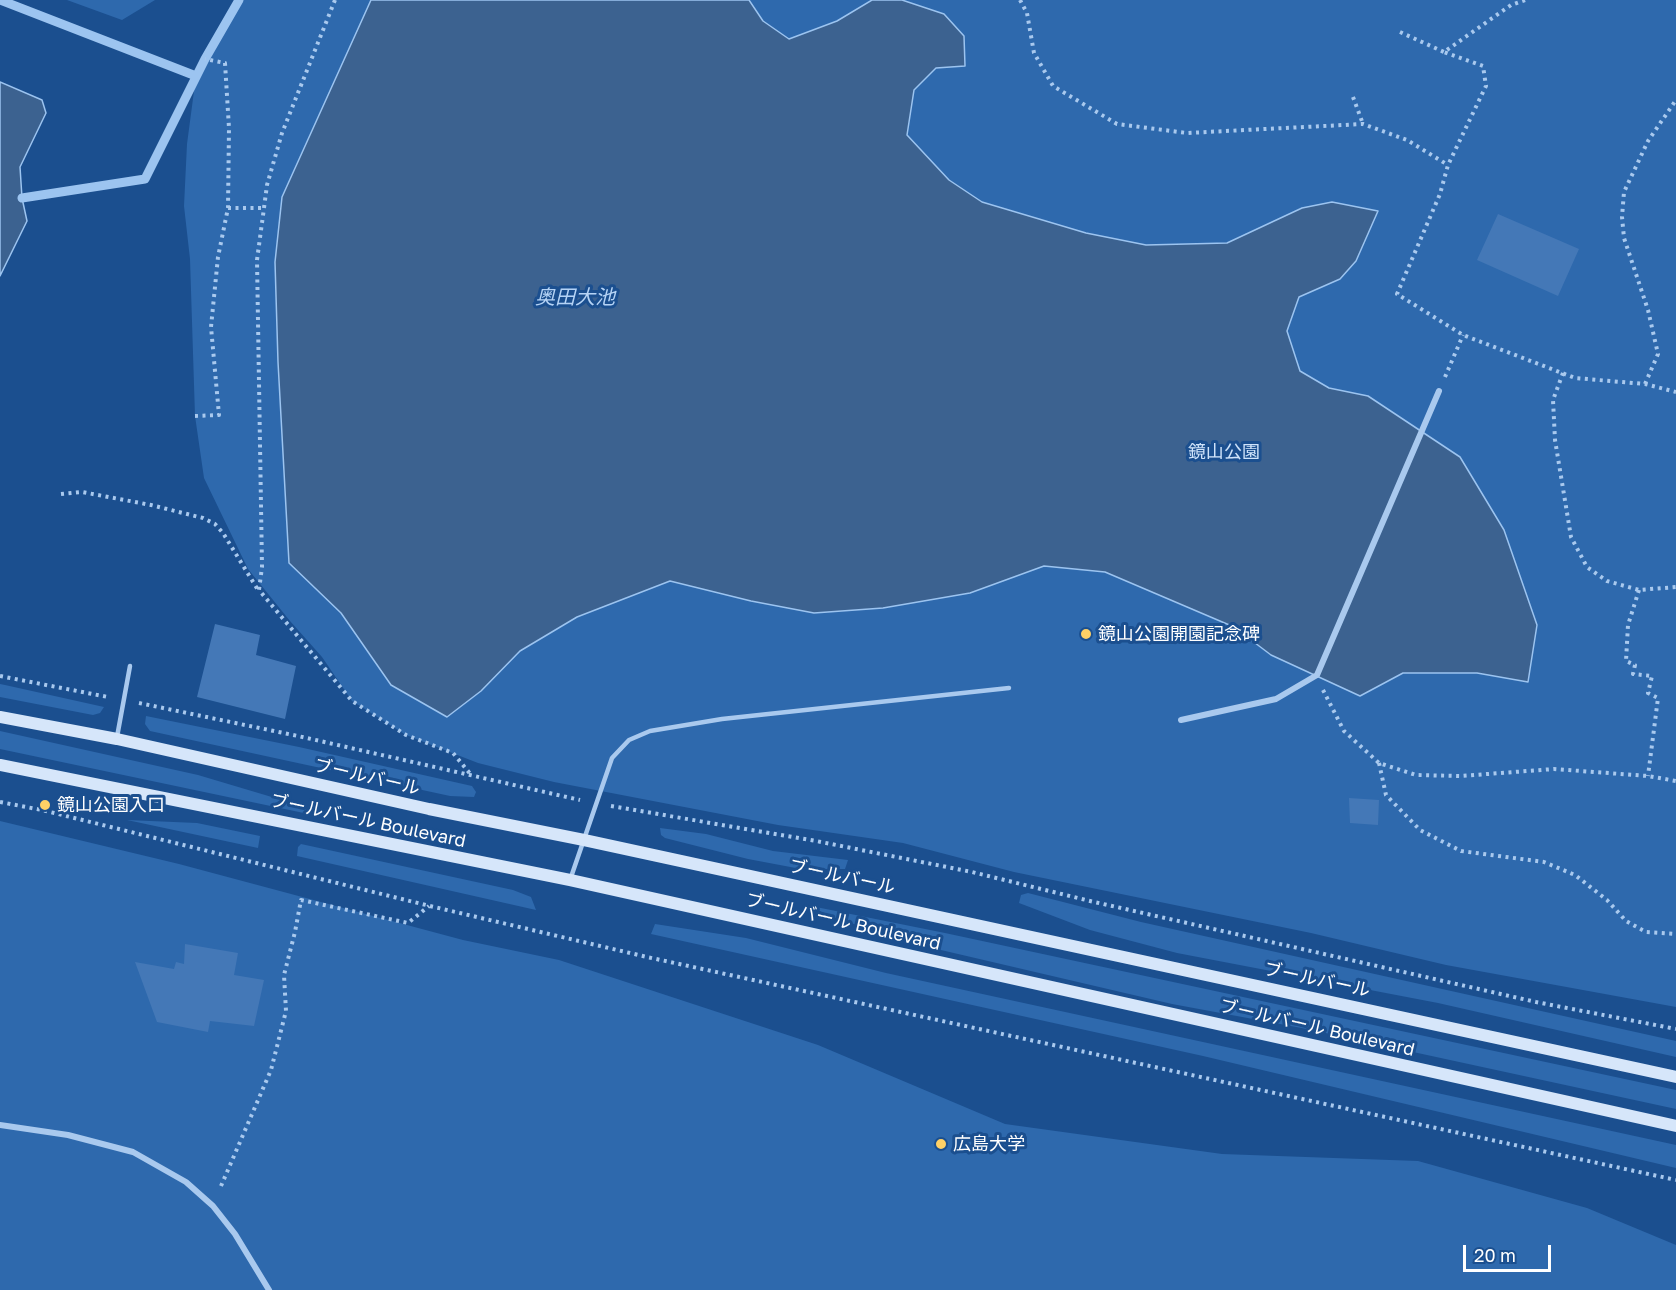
<!DOCTYPE html>
<html>
<head>
<meta charset="utf-8">
<style>
  body { margin:0 }
  #map { position:relative; width:1676px; height:1290px; overflow:hidden; background:#1b4f8f; font-family:"Golos Text",sans-serif }
  canvas { display:block }
  .scale { position:absolute; left:1463px; top:1245px; width:88px; height:27px; box-sizing:border-box; border:3px solid #fff; border-top:0; padding-left:8px; font-size:18px; line-height:21px; white-space:nowrap; color:#fff; -webkit-text-stroke:4px #1b4f8f; paint-order:stroke }
</style>
</head>
<body>
<div id="map">
<canvas width="1676" height="1290"></canvas>
<div class="scale">20 m</div>
</div>
<script>
const c = document.querySelector('canvas').getContext('2d');
c.lineJoin = 'round';
function fillPath(path, color) {
  c.fillStyle = color;
  c.fill(path, 'evenodd');
}
function poly(rows) {
  const path = new Path2D();
  for (const r of rows) {
    path.moveTo(r[0], r[1]);
    for (let i = 2; i < r.length; i += 2) path.lineTo(r[i], r[i + 1]);
  }
  return path;
}
function trace(path, color, width, dash) {
  c.strokeStyle = color;
  c.lineWidth = width;
  c.lineCap = dash ? 'butt' : 'round';
  c.setLineDash(dash || []);
  c.stroke(path);
}
function drawText(font, color, halo, rows, align = 'center') {
  c.font = font + ' "Golos Text","Noto Sans JP",sans-serif';
  c.lineWidth = 6;
  c.setLineDash([]);
  c.textBaseline = 'middle';
  c.strokeStyle = halo;
  c.fillStyle = color;
  for (const [text, x, y, turn = 0] of rows) {
    c.save();
    c.translate(x, y);
    c.rotate((+turn || 0) * Math.PI / 180);
    c.textAlign = isNaN(turn) ? turn : align;
    if (halo) c.strokeText(text, 0, 0);
    c.fillText(text, 0, 0);
    c.restore();
  }
}
fillPath(poly([
  [67,0,155,0,122,20],
  [239,0,1676,0,1676,1007,1446,965,1311,933,1014,872,903,843,778,825,554,782,478,763,406,735,352,701,322,657,290,621,248,569,204,478,195,416,190,259,184,206,187,144,196,76],
  [0,684,5,685,104,707,100,713,93,715,0,697],
  [146,716,299,747,472,786,476,792,474,797,450,796,150,731,145,724],
  [0,731,198,775,302,806,318,816,0,749],
  [127,820,197,823,260,836,258,848],
  [0,821,179,864,463,940,559,960,818,1045,1005,1124,1222,1154,1418,1161,1587,1208,1676,1245,1676,1290,0,1290],
  [660,828,706,834,773,851,848,860,845,869,801,869,748,859,665,838,661,835],
  [301,844,513,890,531,897,536,910,297,856,298,847],
  [1028,893,1141,922,1676,1041,1676,1057,1438,1003,1177,953,1090,930,1019,903,1021,895],
  [811,906,945,933,1676,1090,1676,1109,1307,1029,1172,1004,911,943,827,915],
  [655,924,746,938,886,973,1676,1145,1676,1168,1203,1056,651,934]
]), '#2e69ad');
const water = poly([
  [371,0,749,0,763,21,789,39,837,21,872,0,902,0,944,14,964,36,965,66,936,68,914,90,907,135,949,180,982,202,1086,233,1146,245,1227,243,1302,208,1332,202,1378,211,1356,261,1340,279,1299,297,1287,331,1300,371,1329,388,1368,396,1460,457,1504,530,1537,625,1528,682,1477,673,1403,673,1360,696,1271,655,1234,627,1105,572,1044,566,970,593,883,608,814,613,751,601,670,581,577,617,520,651,481,691,447,717,391,685,341,613,289,563,278,362,275,262,282,197,371,0],
  [0,82,42,100,46,113,20,167,22,198,27,221,0,276,0,82]
]);
fillPath(water, '#3c6290');
trace(water, '#9cc4f0', 1.5);
trace(poly([
  [0,0,196,76],
  [22,198,145,179,205,59,239,0]
]), '#9cc4f0', 9);
fillPath(poly([
  [1498,214,1579,249,1558,296,1477,260],
  [215,624,260,635,256,655,296,666,285,719,197,697],
  [1349,798,1379,800,1378,825,1350,823],
  [185,944,238,953,234,975,264,980,254,1026,210,1021,208,1032,157,1022,135,962,174,969,176,962,184,964]
]), '#4478b7');
trace(poly([
  [335,0,282,133,267,185,264,208,257,260,262,567,259,590,352,701,406,735,453,753,472,776],
  [1020,0,1027,13,1034,53,1053,86,1117,124,1187,133,1363,124,1407,140,1448,165],
  [1525,0,1511,5,1444,52,1483,66,1486,86,1448,165,1440,194,1397,294,1463,335,1575,378,1645,384,1676,392],
  [1400,32,1444,52],
  [1353,97,1363,124],
  [228,208,264,208],
  [1563,373,1553,400,1555,440,1571,537,1587,567,1607,581,1639,590,1676,587],
  [1445,377,1463,335],
  [1645,384,1658,354,1648,310,1624,238,1622,217,1624,192,1648,141,1676,100],
  [195,416,219,415,211,327,218,257,228,208,229,128,225,63,205,59],
  [61,494,82,492,151,505,203,518,215,524,223,533,258,590],
  [1639,590,1628,625,1626,661,1635,665,1633,674,1652,676,1648,693,1658,698,1648,776],
  [0,676,108,697],
  [1323,690,1344,731,1379,763,1416,775,1461,776,1554,769,1648,776,1676,781],
  [139,703,298,736,580,800],
  [1379,763,1386,795,1420,830,1461,851,1544,862,1575,875,1607,900,1626,921,1646,932,1676,934],
  [0,802,42,810,430,906,647,957,1676,1180],
  [611,806,816,841,972,872,1090,901,1536,1002,1676,1029],
  [221,1186,271,1070,286,1011,284,975,295,932,301,900,408,923,429,906]
]), '#a9c9ee', 4, [3, 4.5]);
trace(poly([
  [117,737,130,666],
  [570,880,612,758,629,740,650,731,722,719,1009,688]
]), '#a9c9ee', 4.5);
trace(poly([
  [1181,720,1276,699,1317,675,1439,391],
  [0,1125,68,1135,133,1152,186,1182,213,1206,235,1234,269,1290]
]), '#a9c9ee', 6);
trace(poly([
  [0,717,117,739,429,809,584,840,1676,1077],
  [0,765,570,880,1676,1126]
]), '#d6e6fa', 12);
for (const [x, y, r, color] of [
  [1086,634,6,"#ffd166"],
  [45,805,6,"#ffd166"],
  [941,1144,6,"#ffd166"]
]) {
  const dot = new Path2D();
  dot.arc(x, y, r, 0, 2 * Math.PI);
  c.fillStyle = color;
  c.fill(dot);
  trace(dot, '#1b4f8f', 2);
}
drawText('18px', '#cfe3fa', '#1b4f8f', [
  ["鏡山公園",1224,452]
]);
drawText('18px', '#fff', '#1b4f8f', [
  ["鏡山公園開園記念碑",1098,634],
  ["鏡山公園入口",57,805],
  ["広島大学",953,1144]
], 'left');
drawText('18px', '#fff', '#1b4f8f', [
  ["ブールバール",367,777,13],
  ["ブールバール Boulevard",368,821,12],
  ["ブールバール",842,877,12],
  ["ブールバール Boulevard",843,922,13],
  ["ブールバール",1317,980,12],
  ["ブールバール Boulevard",1317,1028,13]
]);
drawText('italic 20px', '#b5d3f5', '#1b4f8f', [
  ["奥田大池",575,298]
]);
</script>
</body>
</html>
